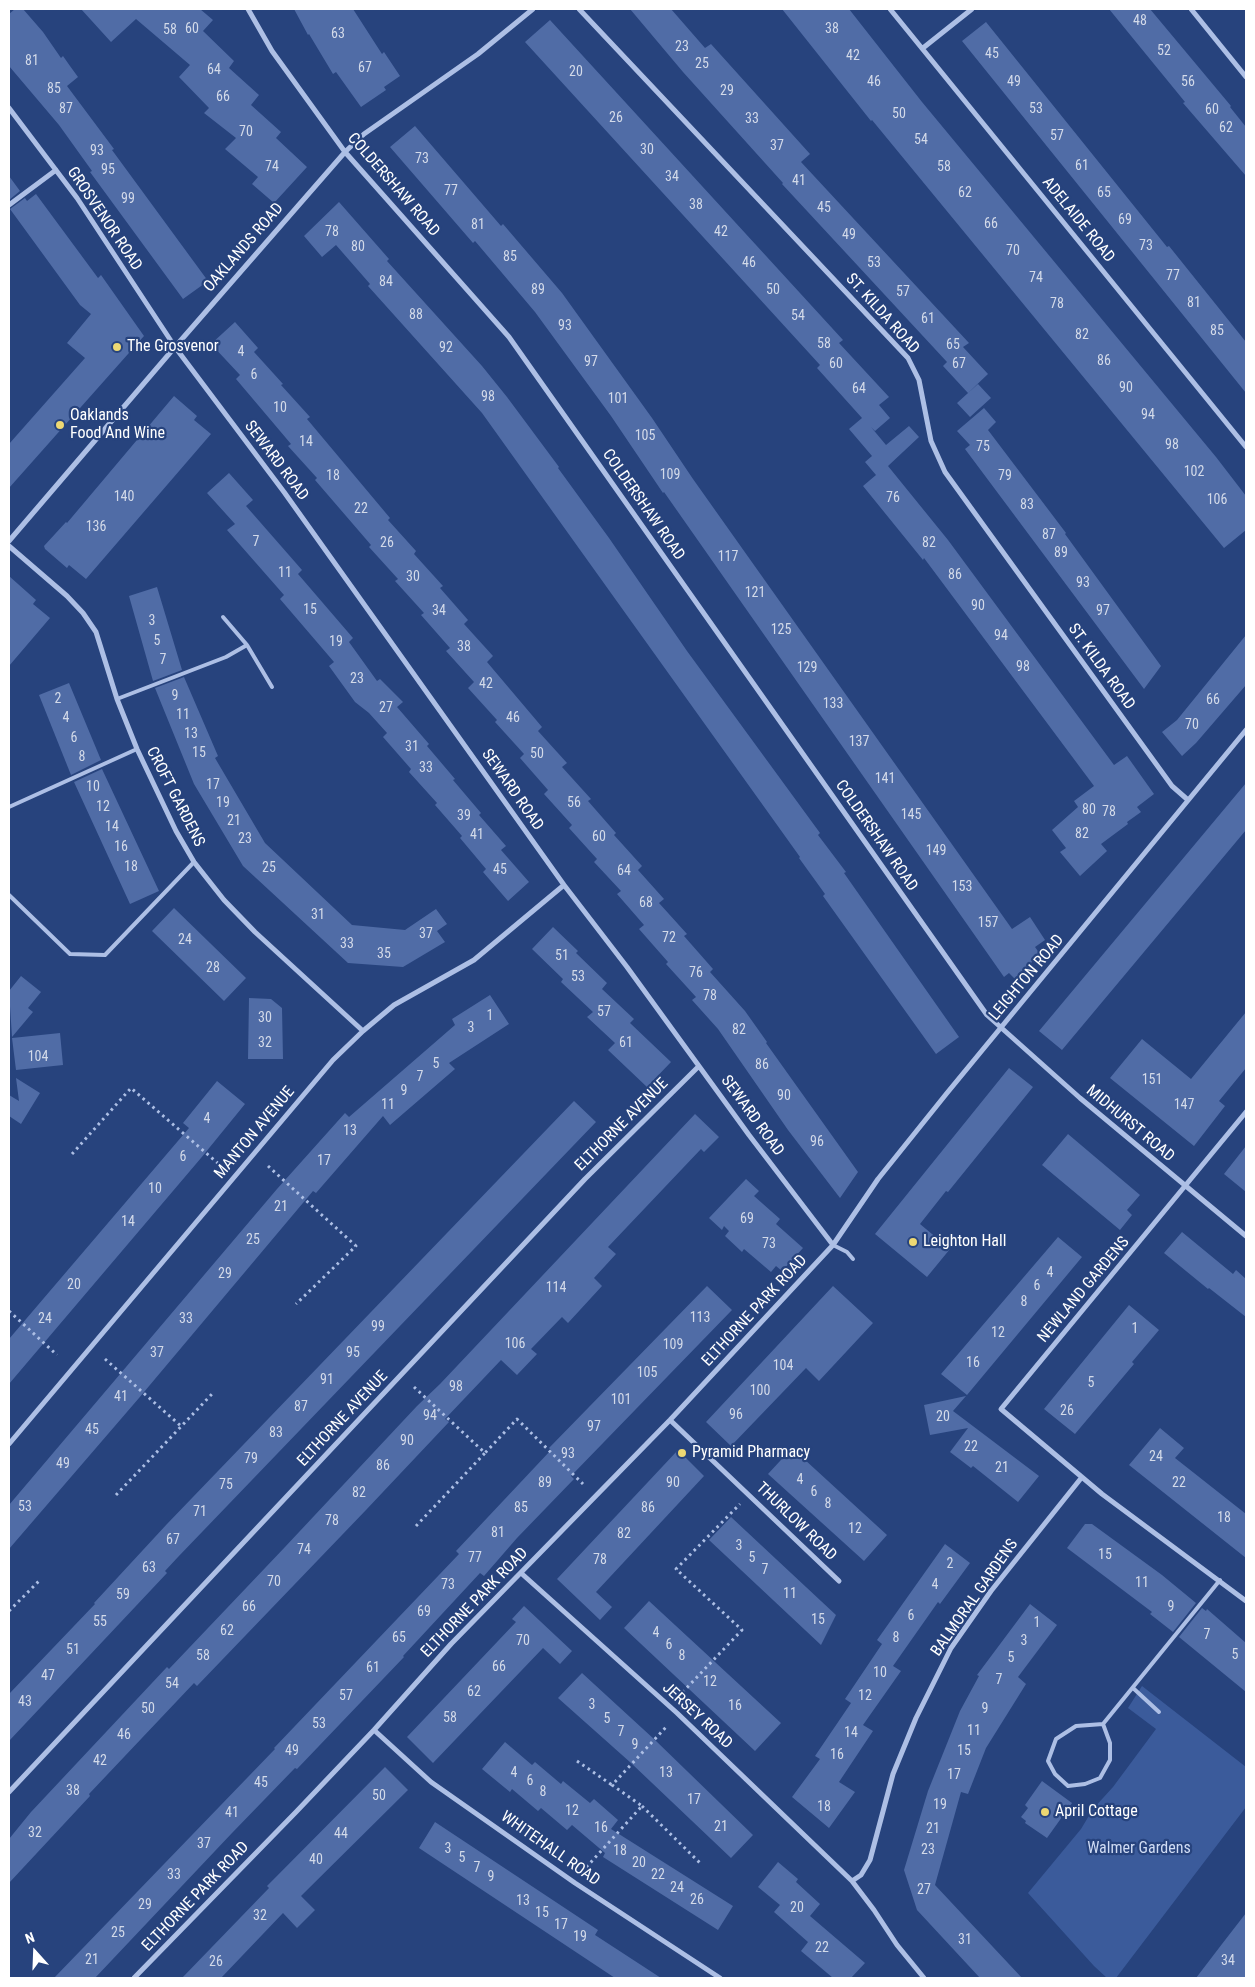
<!DOCTYPE html>
<html>
<head>
<meta charset="utf-8">
<style>
  body { margin:0 }
  #map { position:relative; width:1255px; height:1987px; overflow:hidden; background:#27437d; font-family:"Roboto Condensed",sans-serif }
  canvas { display:block }
  .frame { position:absolute; inset:0; border:10px solid #fff; pointer-events:none }
  .north { position:absolute; left:10px; top:1927px; width:50px; height:50px; -webkit-text-stroke:4px #27437d; paint-order:stroke; rotate:340deg; font-size:14px; font-weight:700; line-height:20px; text-align:center; color:#fff }
  .north::after { content:''; display:block; margin:auto; width:18px; height:22px; background:#fff; clip-path:polygon(50% 0,100% 100%,50% 72%,0 100%) }
</style>
</head>
<body>
<div id="map">
<canvas width="1255" height="1987"></canvas>
<div class="frame"></div>
<div class="north">N</div>
</div>
<script>
const c = document.querySelector('canvas').getContext('2d');
c.lineJoin = 'round';
function fillPath(path, color) {
  c.fillStyle = color;
  c.fill(path, 'evenodd');
}
function poly(rows) {
  const path = new Path2D();
  for (const r of rows) {
    path.moveTo(r[0], r[1]);
    for (let i = 2; i < r.length; i += 2) path.lineTo(r[i], r[i + 1]);
  }
  return path;
}
function trace(path, color, width, dash) {
  c.strokeStyle = color;
  c.lineWidth = width;
  c.lineCap = dash ? 'butt' : 'round';
  c.setLineDash(dash || []);
  c.stroke(path);
}
function drawText(font, color, halo, rows, align = 'center') {
  c.font = font + ' "Roboto Condensed",sans-serif';
  c.lineWidth = 4.5;
  c.setLineDash([]);
  c.textBaseline = 'middle';
  c.strokeStyle = halo;
  c.fillStyle = color;
  for (const [text, x, y, turn = 0] of rows) {
    c.save();
    c.translate(x, y);
    c.rotate((+turn || 0) * Math.PI / 180);
    c.textAlign = isNaN(turn) ? turn : align;
    if (halo) c.strokeText(text, 0, 0);
    c.fillText(text, 0, 0);
    c.restore();
  }
}
fillPath(poly([
  [1142,1686,1246,1767,1246,1807,1116,1978,1107,1978,1094,1966,1028,1893,1081,1829,1093,1809,1113,1787,1156,1729,1128,1708]
]), '#3b5b9b');
fillPath(poly([
  [15,9,23,9,43,32,61,58,63,56,70,66,78,77,67,86,114,149,112,150,208,281,183,299,90,172,92,171,59,125,9,66,9,14],
  [81,9,200,9,213,20,203,31,234,61,229,68,259,95,251,105,281,132,276,138,307,167,274,203,252,184,258,177,225,149,236,138,204,113,209,108,179,77,190,65,136,19,111,42],
  [294,9,353,9,382,54,384,52,400,76,384,87,386,90,361,107,336,72,333,74,309,34,308,35],
  [630,9,671,9,705,48,711,44,810,154,801,162,969,343,963,347,988,374,968,393,943,366,947,362,782,184,783,183,683,72],
  [782,9,849,9,922,102,1216,457,1246,496,1246,530,1224,548,872,120,871,121],
  [1109,9,1150,9,1231,106,1230,107,1246,127,1246,176,1183,103,1185,102],
  [550,20,843,340,839,343,889,397,879,405,890,418,875,431,871,427,886,445,909,426,919,437,888,466,948,540,1114,765,1127,756,1154,794,1137,807,1141,812,1127,822,1128,824,1101,844,1107,851,1080,876,1060,852,1066,848,1052,830,1078,807,1074,801,1094,786,924,558,923,560,863,486,876,475,865,462,872,456,849,429,862,418,817,368,820,365,525,42],
  [986,22,1167,247,1169,246,1246,342,1246,393,962,41],
  [415,126,501,226,503,224,562,293,652,418,693,479,1012,929,1030,917,1045,940,1035,947,1040,954,1015,979,1009,973,1004,977,664,492,663,493,611,416,535,312,475,241,473,243,390,147],
  [9,176,20,191,9,200],
  [36,194,98,278,101,275,144,336,9,488,9,444,85,358,67,343,91,314,80,305,10,209,25,198,27,201],
  [339,202,389,259,387,261,482,366,507,397,559,467,558,468,609,538,687,651,820,833,818,835,846,872,844,873,959,1037,936,1054,823,896,825,894,799,858,800,857,482,413,368,286,370,284,336,245,322,257,304,236],
  [235,322,258,348,254,352,283,384,281,385,310,417,307,419,390,518,388,520,416,551,414,554,443,586,440,588,468,620,464,624,493,656,487,662,542,727,538,731,567,763,562,767,591,799,588,801,616,833,614,835,642,866,638,870,664,899,659,903,687,934,684,936,713,969,710,972,745,1011,767,1042,766,1043,858,1172,840,1198,788,1130,718,1029,692,1000,696,997,666,964,668,962,639,929,644,925,617,894,621,891,594,862,597,859,569,828,572,825,544,794,548,790,520,758,524,754,495,722,497,720,468,688,474,682,446,651,450,648,421,615,424,613,395,581,398,579,369,547,371,545,315,480,317,478,288,446,291,444,236,379,240,375,211,344],
  [978,384,991,398,970,417,957,403],
  [174,396,197,416,194,420,211,434,86,579,69,565,67,568,45,549,44,546,66,522,67,523],
  [984,408,996,422,988,430,1066,533,1065,534,1161,666,1144,689,965,449,970,445,957,431],
  [229,473,253,500,246,506,302,570,298,574,353,638,349,642,377,681,380,679,403,702,397,707,429,744,427,746,455,779,453,780,481,813,479,815,506,846,501,850,529,882,508,901,483,872,486,869,460,838,462,836,435,805,437,803,409,772,411,769,383,737,387,733,369,713,355,702,329,666,334,662,280,599,284,595,227,530,235,524,207,493],
  [9,576,36,600,33,604,50,618,9,666],
  [157,587,182,670,153,681,129,596],
  [1246,635,1246,685,1196,743,1182,756,1162,732,1177,720],
  [184,677,218,756,215,758,265,843,352,925,405,930,436,909,447,924,437,931,445,942,403,967,348,963,243,866,194,784,157,693,155,688],
  [69,683,101,760,71,775,39,695],
  [102,769,159,891,130,904,74,782],
  [1246,783,1246,830,1062,1050,1039,1031],
  [174,908,246,978,224,1001,152,931],
  [553,927,578,951,576,953,607,983,602,989,634,1019,630,1023,671,1062,647,1087,608,1050,615,1043,587,1017,593,1012,561,982,563,979,532,949],
  [21,976,41,992,28,1008,33,1012,12,1037,9,991],
  [490,995,509,1024,449,1063,455,1069,390,1125,383,1116,316,1193,313,1191,139,1398,9,1549,9,1505,277,1189,345,1113,349,1117,455,1025,452,1019],
  [249,998,271,999,282,1008,283,1059,248,1059],
  [1246,1012,1246,1068,1219,1101,1225,1106,1194,1146,1110,1078,1142,1039,1191,1079],
  [60,1033,63,1065,16,1070,12,1038],
  [1009,1068,1033,1087,948,1192,946,1191,920,1224,950,1249,927,1277,875,1234],
  [16,1078,40,1093,21,1124,9,1116,9,1095,19,1101],
  [217,1081,245,1104,201,1158,9,1384,9,1339,189,1128,183,1123],
  [574,1101,596,1122,178,1557,165,1571,167,1573,9,1741,9,1694,95,1604,94,1603,167,1524],
  [695,1114,719,1137,704,1152,701,1149,608,1247,616,1254,594,1278,602,1286,568,1323,562,1317,531,1349,537,1354,517,1375,501,1360,445,1419,449,1422,366,1510,197,1686,194,1683,89,1794,90,1796,9,1883,9,1839,31,1812,167,1667,169,1669,285,1547,417,1406,440,1384],
  [1068,1134,1140,1195,1127,1210,1132,1215,1120,1230,1042,1165],
  [1246,1146,1246,1192,1224,1174],
  [746,1179,759,1191,754,1196,780,1219,776,1224,803,1248,782,1271,776,1266,771,1272,744,1249,742,1252,725,1236,729,1231,724,1226,722,1230,709,1218],
  [1182,1232,1233,1274,1236,1270,1246,1279,1246,1317,1209,1288,1208,1289,1164,1253],
  [1058,1237,1082,1257,967,1395,941,1374],
  [707,1286,732,1310,571,1476,574,1479,517,1538,484,1576,480,1573,403,1656,404,1657,297,1769,295,1768,232,1833,95,1978,54,1978,275,1749,274,1748,459,1554,456,1551,551,1450,549,1448],
  [833,1286,873,1323,819,1381,806,1368,731,1446,706,1422],
  [1129,1305,1159,1330,1132,1362,1134,1364,1075,1434,1044,1409],
  [966,1396,953,1411,1039,1476,1018,1502,973,1466,971,1468,950,1452,968,1428,930,1435,924,1405],
  [1160,1428,1184,1448,1175,1458,1246,1514,1246,1558,1129,1465],
  [792,1448,887,1535,864,1561,768,1474],
  [678,1450,704,1476,596,1592,612,1607,600,1620,557,1579],
  [731,1517,836,1615,821,1645,709,1540],
  [1085,1524,1092,1524,1162,1575,1196,1603,1173,1632,1150,1614,1152,1612,1067,1548],
  [945,1544,970,1563,940,1604,938,1602,893,1666,901,1671,863,1725,873,1731,839,1782,855,1792,829,1828,792,1797,820,1759,815,1756,851,1703,845,1699,882,1644,877,1640],
  [649,1601,781,1723,755,1751,624,1628],
  [1030,1604,1057,1625,1018,1677,1026,1684,986,1748,968,1794,961,1792,935,1885,1022,1978,980,1978,917,1910,904,1870,928,1791,960,1711,979,1676,977,1675],
  [524,1606,572,1651,560,1664,543,1648,433,1763,407,1737,516,1622,512,1619],
  [1202,1608,1206,1611,1207,1609,1246,1643,1246,1692,1179,1637],
  [582,1673,655,1740,753,1835,731,1858,631,1763,558,1698],
  [505,1742,532,1765,535,1762,561,1784,563,1781,590,1803,594,1799,618,1820,611,1829,733,1906,718,1930,603,1857,605,1853,572,1825,567,1830,541,1808,538,1811,512,1789,510,1792,482,1769],
  [385,1767,408,1790,301,1896,315,1910,297,1928,283,1913,221,1978,182,1978,269,1888,267,1886],
  [1042,1781,1072,1803,1047,1838,1025,1823,1026,1821,1021,1817,1028,1808,1025,1805],
  [435,1822,598,1930,595,1935,661,1978,615,1978,419,1848],
  [778,1862,798,1879,796,1882,820,1904,810,1916,865,1963,851,1978,833,1978,801,1951,808,1942,774,1912,780,1905,758,1887],
  [1246,1913,1246,1978,1196,1978,1222,1944]
]), '#506ca6');
trace(poly([
  [72,1154,131,1088,221,1166],
  [268,1166,356,1246,296,1304],
  [9,1311,57,1355],
  [105,1359,182,1427],
  [414,1387,485,1453,517,1419,583,1484],
  [116,1495,212,1394],
  [416,1526,485,1453],
  [9,1611,41,1579],
  [678,1697,742,1630,676,1569,740,1504],
  [577,1761,612,1785],
  [642,1806,701,1864],
  [582,1872,642,1806,612,1785,668,1725]
]), '#adbfe5', 3, [2.5, 4]);
trace(poly([
  [223,617,247,645,272,687],
  [117,699,226,657,247,645],
  [9,807,137,749],
  [9,895,70,954,105,955,194,862],
  [833,1245,847,1252,853,1259],
  [1133,1688,1159,1712],
  [1103,1724,1076,1726,1056,1739,1048,1761,1055,1774,1068,1786,1085,1784,1100,1778,1110,1760,1110,1743,1103,1724,1220,1580]
]), '#adbfe5', 4);
trace(poly([
  [248,9,272,51,345,152,509,337,987,1015,1080,1098,1246,1236],
  [579,9,908,358,919,380,931,441,945,472,1172,786,1188,800],
  [890,9,1246,447],
  [1191,9,1246,77],
  [923,48,972,9],
  [9,108,77,198,175,347,284,492,564,885,627,967,749,1135,833,1245],
  [9,205,56,170],
  [9,541,175,347,345,152,364,134,478,54,533,9],
  [9,546,67,596,83,613,96,632,117,699,137,749,176,831,194,862,224,900,255,932,363,1031],
  [1246,1112,1001,1409,1102,1494,1246,1601],
  [670,1420,839,1581],
  [9,1444,333,1060,363,1031,394,1005,474,960,564,885],
  [521,1573,677,1713,852,1881],
  [374,1730,431,1782,575,1883,720,1978],
  [9,1792,585,1179,699,1066],
  [134,1978,296,1812,374,1730,451,1644,670,1420,833,1245,878,1179,947,1093,1246,730],
  [924,1978,897,1945,874,1910,852,1881,861,1875,870,1860,893,1774,916,1718,951,1648,991,1591,1082,1477]
]), '#adbfe5', 5);
for (const [x, y, r, color] of [
  [117,347,5,"#edd873"],
  [60,425,5,"#edd873"],
  [913,1242,5,"#edd873"],
  [682,1453,5,"#edd873"],
  [1045,1812,5,"#edd873"]
]) {
  const dot = new Path2D();
  dot.arc(x, y, r, 0, 2 * Math.PI);
  c.fillStyle = color;
  c.fill(dot);
  trace(dot, '#27437d', 2);
}
drawText('14px', '#d3dae9', null, [
  ["48",1140,21],
  ["60",192,29],
  ["38",832,29],
  ["58",170,30],
  ["63",338,34],
  ["23",682,47],
  ["52",1164,51],
  ["45",992,54],
  ["42",853,56],
  ["81",32,61],
  ["25",702,64],
  ["67",365,68],
  ["64",214,70],
  ["20",576,72],
  ["46",874,82],
  ["49",1014,82],
  ["56",1188,82],
  ["85",54,89],
  ["29",727,91],
  ["66",223,97],
  ["87",66,109],
  ["53",1036,109],
  ["60",1212,110],
  ["50",899,114],
  ["26",616,118],
  ["33",752,119],
  ["62",1226,128],
  ["70",246,132],
  ["57",1057,136],
  ["54",921,140],
  ["37",777,146],
  ["30",647,150],
  ["93",97,151],
  ["73",422,159],
  ["61",1082,166],
  ["74",272,167],
  ["58",944,167],
  ["95",108,170],
  ["34",672,177],
  ["41",799,181],
  ["77",451,191],
  ["62",965,193],
  ["65",1104,193],
  ["99",128,199],
  ["38",696,205],
  ["45",824,208],
  ["69",1125,220],
  ["66",991,224],
  ["81",478,225],
  ["78",332,232],
  ["42",721,232],
  ["49",849,235],
  ["73",1146,246],
  ["80",358,247],
  ["70",1013,251],
  ["85",510,257],
  ["46",749,263],
  ["53",874,263],
  ["77",1173,276],
  ["74",1036,278],
  ["84",386,282],
  ["89",538,290],
  ["50",773,290],
  ["57",903,292],
  ["81",1194,303],
  ["78",1057,304],
  ["88",416,315],
  ["54",798,316],
  ["61",928,319],
  ["93",565,326],
  ["85",1217,331],
  ["82",1082,335],
  ["58",824,344],
  ["65",953,345],
  ["92",446,348],
  ["4",241,352],
  ["86",1104,361],
  ["97",591,362],
  ["60",836,364],
  ["67",959,364],
  ["6",254,375],
  ["90",1126,388],
  ["64",859,389],
  ["98",488,397],
  ["101",618,399],
  ["10",280,408],
  ["94",1148,415],
  ["105",645,436],
  ["14",306,442],
  ["98",1172,445],
  ["75",983,447],
  ["102",1194,472],
  ["109",670,475],
  ["18",333,476],
  ["79",1005,476],
  ["140",124,497],
  ["76",893,498],
  ["106",1217,500],
  ["83",1027,505],
  ["22",361,509],
  ["136",96,527],
  ["87",1049,535],
  ["7",256,542],
  ["26",387,543],
  ["82",929,543],
  ["89",1061,553],
  ["117",728,557],
  ["11",285,573],
  ["86",955,575],
  ["30",413,577],
  ["93",1083,583],
  ["121",755,593],
  ["90",978,606],
  ["15",310,610],
  ["34",439,611],
  ["97",1103,611],
  ["3",152,621],
  ["125",781,630],
  ["94",1001,636],
  ["5",157,641],
  ["19",336,642],
  ["38",464,647],
  ["7",163,660],
  ["98",1023,667],
  ["129",807,668],
  ["23",357,679],
  ["42",486,684],
  ["9",175,696],
  ["2",58,699],
  ["66",1213,700],
  ["133",833,704],
  ["27",386,708],
  ["11",183,715],
  ["4",66,718],
  ["46",513,718],
  ["70",1192,725],
  ["13",191,734],
  ["6",74,738],
  ["137",859,742],
  ["31",412,747],
  ["15",199,753],
  ["50",537,754],
  ["8",82,757],
  ["33",426,768],
  ["141",885,779],
  ["17",213,785],
  ["10",93,787],
  ["19",223,803],
  ["56",574,803],
  ["12",103,807],
  ["80",1089,810],
  ["78",1109,812],
  ["145",911,815],
  ["39",464,816],
  ["21",234,821],
  ["14",112,827],
  ["82",1082,834],
  ["41",477,835],
  ["60",599,837],
  ["23",245,839],
  ["16",121,847],
  ["149",936,851],
  ["18",131,867],
  ["25",269,868],
  ["45",500,870],
  ["64",624,871],
  ["153",962,887],
  ["68",646,903],
  ["31",318,915],
  ["157",988,923],
  ["37",426,934],
  ["72",669,938],
  ["24",185,940],
  ["33",347,944],
  ["35",384,954],
  ["51",562,956],
  ["28",213,968],
  ["76",696,973],
  ["53",578,977],
  ["78",710,996],
  ["57",604,1012],
  ["1",490,1016],
  ["30",265,1018],
  ["3",471,1028],
  ["82",739,1030],
  ["32",265,1043],
  ["61",626,1043],
  ["104",38,1057],
  ["5",436,1064],
  ["86",762,1065],
  ["7",420,1077],
  ["151",1152,1080],
  ["9",404,1091],
  ["90",784,1096],
  ["11",388,1105],
  ["147",1184,1105],
  ["4",207,1119],
  ["13",350,1131],
  ["96",817,1142],
  ["6",183,1157],
  ["17",324,1161],
  ["10",155,1189],
  ["21",281,1207],
  ["69",747,1219],
  ["14",128,1222],
  ["25",253,1240],
  ["73",769,1244],
  ["4",1050,1273],
  ["29",225,1274],
  ["20",74,1285],
  ["6",1037,1286],
  ["114",556,1288],
  ["8",1024,1302],
  ["113",700,1318],
  ["24",45,1319],
  ["33",186,1319],
  ["99",378,1327],
  ["1",1135,1329],
  ["12",998,1333],
  ["106",515,1344],
  ["109",673,1345],
  ["37",157,1353],
  ["95",353,1353],
  ["16",973,1363],
  ["104",783,1366],
  ["105",647,1373],
  ["91",327,1380],
  ["5",1091,1383],
  ["98",456,1387],
  ["100",760,1391],
  ["41",121,1397],
  ["101",621,1400],
  ["87",301,1407],
  ["26",1067,1411],
  ["96",736,1415],
  ["94",430,1416],
  ["20",943,1417],
  ["97",594,1427],
  ["45",92,1430],
  ["83",276,1433],
  ["90",407,1441],
  ["22",971,1447],
  ["93",568,1454],
  ["24",1156,1457],
  ["79",251,1459],
  ["49",63,1464],
  ["86",383,1466],
  ["21",1002,1468],
  ["4",800,1480],
  ["89",545,1483],
  ["90",673,1483],
  ["22",1179,1483],
  ["75",226,1485],
  ["6",814,1492],
  ["82",359,1493],
  ["8",828,1504],
  ["53",25,1507],
  ["85",521,1508],
  ["86",648,1508],
  ["71",200,1512],
  ["18",1224,1518],
  ["78",332,1521],
  ["12",855,1529],
  ["81",498,1533],
  ["82",624,1534],
  ["67",173,1540],
  ["3",739,1546],
  ["74",304,1550],
  ["15",1105,1555],
  ["77",475,1558],
  ["5",752,1558],
  ["78",600,1560],
  ["2",950,1564],
  ["63",149,1568],
  ["7",765,1570],
  ["70",274,1582],
  ["11",1142,1583],
  ["73",448,1585],
  ["4",935,1585],
  ["11",790,1594],
  ["59",123,1595],
  ["66",249,1607],
  ["9",1171,1607],
  ["69",424,1612],
  ["6",911,1616],
  ["15",818,1620],
  ["55",100,1622],
  ["1",1037,1623],
  ["62",227,1631],
  ["4",656,1633],
  ["7",1207,1635],
  ["65",399,1638],
  ["8",896,1638],
  ["70",523,1641],
  ["3",1024,1641],
  ["6",669,1645],
  ["51",73,1650],
  ["5",1235,1655],
  ["58",203,1656],
  ["8",682,1656],
  ["5",1011,1658],
  ["66",499,1667],
  ["61",373,1668],
  ["10",880,1673],
  ["47",48,1676],
  ["7",999,1680],
  ["12",710,1682],
  ["54",172,1684],
  ["62",474,1692],
  ["57",346,1696],
  ["12",865,1696],
  ["43",25,1702],
  ["3",592,1705],
  ["16",735,1706],
  ["50",148,1709],
  ["9",985,1709],
  ["58",450,1718],
  ["5",607,1719],
  ["53",319,1724],
  ["11",974,1731],
  ["7",621,1732],
  ["14",851,1733],
  ["46",124,1735],
  ["9",635,1745],
  ["49",292,1751],
  ["15",964,1751],
  ["16",837,1755],
  ["42",100,1761],
  ["4",514,1773],
  ["13",666,1773],
  ["17",954,1775],
  ["6",530,1781],
  ["45",261,1783],
  ["38",73,1791],
  ["8",543,1792],
  ["50",379,1796],
  ["17",694,1800],
  ["19",940,1805],
  ["18",824,1807],
  ["12",572,1811],
  ["41",232,1813],
  ["21",721,1827],
  ["16",601,1828],
  ["21",933,1829],
  ["32",35,1833],
  ["44",341,1834],
  ["37",204,1844],
  ["3",448,1849],
  ["23",928,1850],
  ["18",620,1851],
  ["5",462,1858],
  ["40",316,1860],
  ["20",639,1863],
  ["7",477,1868],
  ["33",174,1875],
  ["22",658,1875],
  ["9",491,1877],
  ["24",677,1888],
  ["27",924,1890],
  ["26",697,1900],
  ["13",523,1901],
  ["29",145,1905],
  ["20",797,1908],
  ["15",542,1913],
  ["32",260,1916],
  ["17",561,1925],
  ["25",118,1933],
  ["19",580,1937],
  ["31",965,1940],
  ["22",822,1948],
  ["21",92,1960],
  ["34",1228,1961],
  ["26",216,1962]
]);
drawText('16px', '#fff', '#27437d', [
  ["COLDERSHAW ROAD",393,185,49],
  ["GROSVENOR ROAD",104,219,56],
  ["ADELAIDE ROAD",1078,220,51],
  ["OAKLANDS ROAD",244,248,-49],
  ["ST. KILDA ROAD",882,314,48],
  ["SEWARD ROAD",276,461,53],
  ["COLDERSHAW ROAD",643,505,55],
  ["ST. KILDA ROAD",1101,667,54],
  ["SEWARD ROAD",512,790,55],
  ["CROFT GARDENS",175,797,63],
  ["COLDERSHAW ROAD",876,836,55],
  ["LEIGHTON ROAD",1027,978,-50],
  ["SEWARD ROAD",752,1116,54],
  ["MIDHURST ROAD",1130,1124,40],
  ["ELTHORNE AVENUE",622,1125,-45],
  ["MANTON AVENUE",255,1133,-50],
  ["NEWLAND GARDENS",1084,1290,-50],
  ["ELTHORNE PARK ROAD",755,1311,-47],
  ["ELTHORNE AVENUE",343,1419,-47],
  ["THURLOW ROAD",796,1522,44],
  ["BALMORAL GARDENS",975,1598,-55],
  ["ELTHORNE PARK ROAD",475,1603,-46],
  ["JERSEY ROAD",697,1716,43],
  ["WHITEHALL ROAD",550,1849,35],
  ["ELTHORNE PARK ROAD",196,1897,-46]
]);
drawText('16px', '#fff', '#27437d', [
  ["The Grosvenor",127,347],
  ["Oaklands",70,416],
  ["Food And Wine",70,434],
  ["Leighton Hall",923,1242],
  ["Pyramid Pharmacy",692,1453],
  ["April Cottage",1055,1812]
], 'left');
drawText('16px', '#d0dcf4', '#27437d', [
  ["Walmer Gardens",1139,1849]
]);
</script>
</body>
</html>
